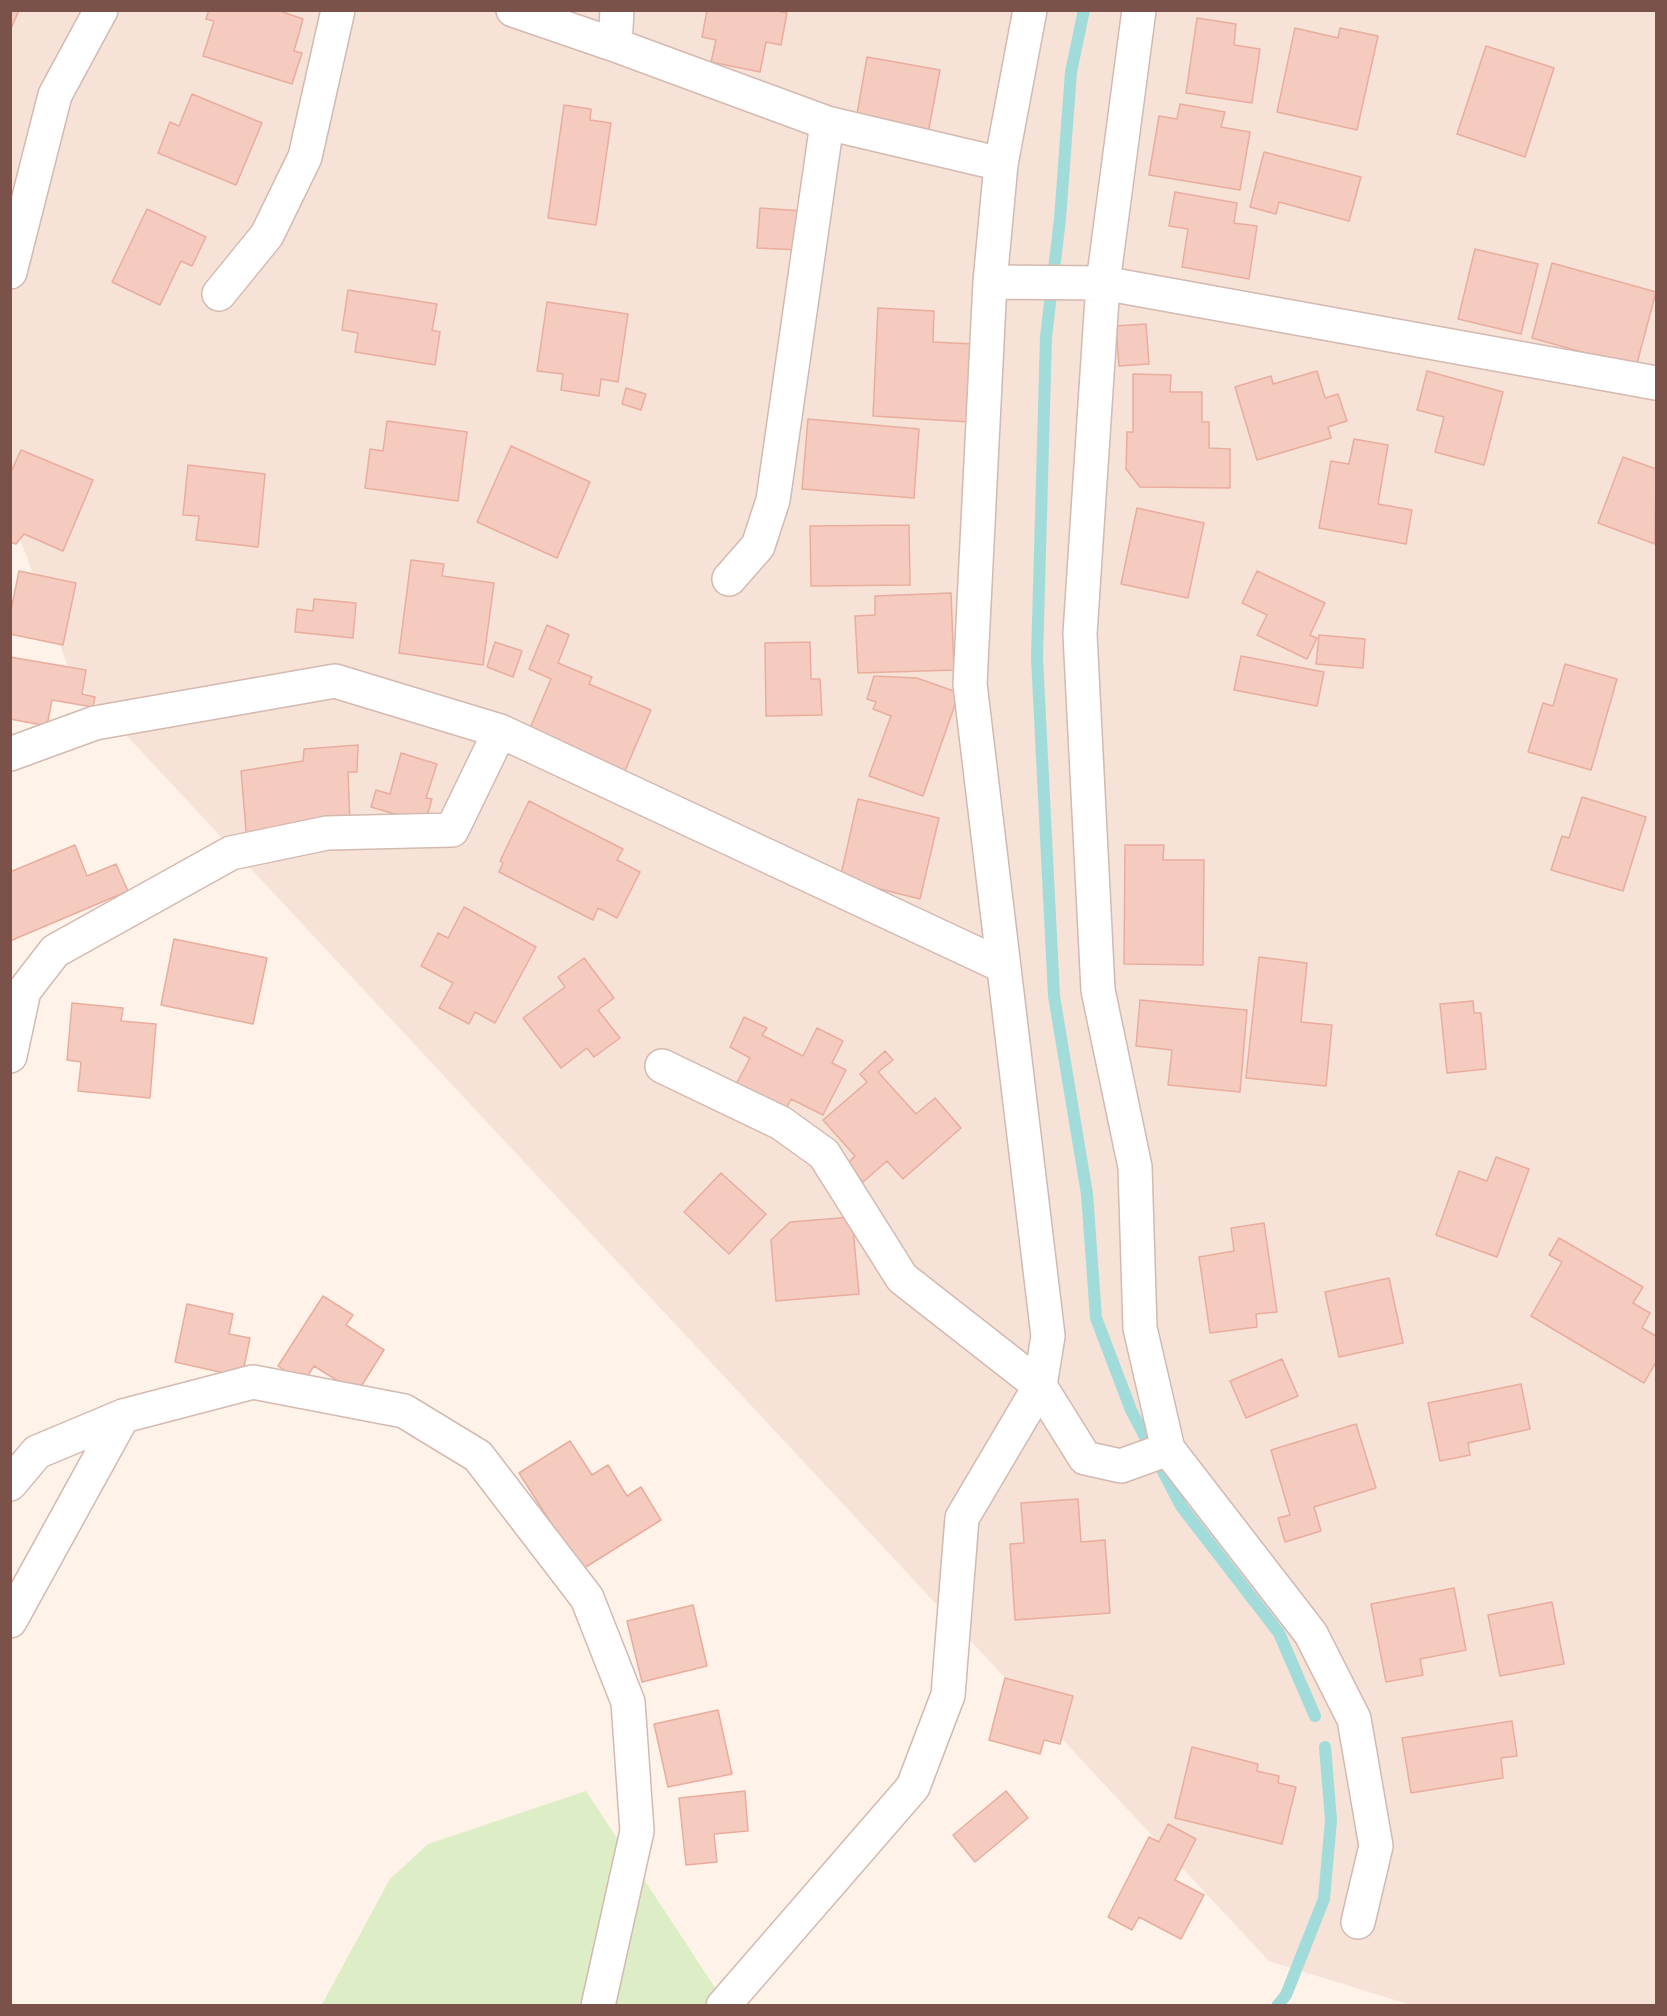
<!DOCTYPE html>
<html>
<head>
<meta charset="utf-8">
<style>
  body { margin:0 }
  #map { position:relative; width:1667px; height:2016px; overflow:hidden; background:#fef2e9; font-family:Inter,sans-serif }
  canvas { display:block }
  .frame { position:absolute; inset:0; border:12px solid #7b524a; pointer-events:none }
</style>
</head>
<body>
<div id="map">
<canvas width="1667" height="2016"></canvas>
<div class="frame"></div>
</div>
<script>
const c = document.querySelector('canvas').getContext('2d');
c.lineJoin = 'round';
function fillPath(path, color) {
  c.fillStyle = color;
  c.fill(path, 'evenodd');
}
function poly(rows) {
  const path = new Path2D();
  for (const r of rows) {
    path.moveTo(r[0], r[1]);
    for (let i = 2; i < r.length; i += 2) path.lineTo(r[i], r[i + 1]);
  }
  return path;
}
function trace(path, color, width, dash) {
  c.strokeStyle = color;
  c.lineWidth = width;
  c.lineCap = dash ? 'butt' : 'round';
  c.setLineDash(dash || []);
  c.stroke(path);
}
fillPath(poly([
  [11,11,1656,11,1656,2005,1411,2005,1269,1961,72,677,11,515]
]), '#f6e2d7');
fillPath(poly([
  [586,1791,727,2006,321,2006,390,1879,428,1844]
]), '#ddedc6');
trace(poly([
  [1084,10,1071,72,1060,219,1046,337,1037,658,1054,996,1087,1194,1096,1318,1131,1410,1181,1506,1279,1633,1315,1716],
  [1277,2006,1286,1995,1324,1899,1331,1820,1325,1747]
]), '#a1dcda', 12);
const building = poly([
  [10,10,19,10,10,31,10,10],
  [209,10,277,10,303,19,294,51,302,53,292,84,203,56,214,21,206,19,209,10],
  [707,10,773,10,787,13,781,45,766,42,760,72,711,62,716,40,702,37,707,10],
  [1197,18,1236,24,1234,45,1260,49,1252,103,1186,93,1197,18],
  [1295,28,1338,38,1340,28,1378,36,1357,130,1277,112,1295,28],
  [1486,46,1554,68,1525,157,1457,134,1486,46],
  [867,57,940,70,928,133,856,120,867,57],
  [192,94,262,123,236,185,158,153,170,122,179,126,192,94],
  [1180,104,1225,112,1221,127,1250,132,1240,190,1149,175,1159,116,1177,119,1180,104],
  [564,105,591,109,590,120,611,123,596,225,548,218,564,105],
  [1264,152,1361,177,1349,221,1279,202,1276,214,1250,207,1264,152],
  [1175,192,1237,203,1234,223,1257,226,1249,279,1182,267,1188,229,1169,226,1175,192],
  [760,208,803,211,800,250,757,248,760,208],
  [147,209,206,237,192,266,181,261,160,305,112,282,147,209],
  [1475,249,1538,264,1521,334,1458,319,1475,249],
  [1552,263,1656,292,1636,367,1532,338,1552,263],
  [348,290,437,304,432,330,440,332,435,365,355,352,358,333,342,330,348,290],
  [547,302,628,314,618,382,601,379,599,396,561,390,563,374,537,371,547,302],
  [878,308,934,311,933,342,974,344,970,422,873,416,878,308],
  [1146,324,1149,364,1119,366,1116,326,1146,324],
  [1317,371,1325,398,1338,394,1347,421,1328,427,1331,438,1257,460,1235,387,1271,376,1273,384,1317,371],
  [1427,371,1503,392,1484,465,1435,452,1444,417,1417,410,1427,371],
  [1133,374,1171,375,1170,392,1202,392,1202,422,1209,422,1209,448,1230,449,1230,488,1140,487,1126,469,1127,432,1133,432,1133,374],
  [626,388,646,394,641,410,622,404,626,388],
  [808,419,919,429,914,498,802,489,808,419],
  [387,421,467,432,458,501,365,488,370,449,383,451,387,421],
  [1354,439,1388,445,1378,504,1412,510,1406,544,1319,528,1331,461,1349,464,1354,439],
  [511,446,590,482,557,558,477,522,511,446],
  [21,450,93,480,63,551,24,534,16,544,10,542,10,474,21,450],
  [1623,457,1656,469,1655,544,1598,523,1623,457],
  [188,465,265,474,258,547,196,540,199,516,183,515,188,465],
  [1137,508,1204,523,1188,598,1121,584,1137,508],
  [909,525,910,585,811,586,810,526,909,525],
  [411,560,444,564,442,576,494,583,483,665,399,653,411,560],
  [19,571,76,583,63,645,10,634,10,615,19,571],
  [1257,571,1325,603,1310,635,1317,638,1307,659,1257,635,1267,615,1242,603,1257,571],
  [951,593,954,670,858,673,855,616,875,615,875,596,951,593],
  [314,599,356,603,353,638,295,632,297,609,313,611,314,599],
  [547,625,569,635,558,663,592,677,589,684,651,710,624,773,528,733,551,679,529,669,547,625],
  [1319,635,1365,639,1363,668,1316,664,1319,635],
  [495,642,522,651,513,677,487,667,495,642],
  [810,642,811,679,820,679,822,715,766,716,765,643,810,642],
  [1241,656,1324,672,1317,706,1234,690,1241,656],
  [10,657,86,670,82,694,95,697,93,707,52,700,47,726,10,719,10,657],
  [1565,664,1617,679,1591,770,1528,752,1543,703,1553,706,1565,664],
  [874,676,917,678,959,693,923,796,869,776,891,716,873,709,876,702,867,699,874,676],
  [358,745,357,772,348,772,350,824,247,843,241,771,303,761,304,749,358,745],
  [401,753,437,764,426,798,432,799,425,823,371,807,376,790,390,794,401,753],
  [1582,797,1646,817,1623,891,1551,870,1562,836,1569,838,1582,797],
  [858,799,939,818,920,899,840,879,858,799],
  [529,801,623,849,617,860,640,872,617,918,598,908,593,920,499,872,503,863,500,861,529,801],
  [75,845,87,876,116,864,128,891,10,941,10,872,75,845],
  [1125,845,1164,845,1163,860,1204,860,1203,965,1124,964,1125,845],
  [464,907,536,947,495,1023,475,1012,469,1024,439,1008,453,983,421,966,438,933,448,938,464,907],
  [174,939,267,958,253,1024,161,1005,174,939],
  [1259,957,1307,963,1301,1022,1332,1025,1326,1086,1246,1078,1259,957],
  [584,958,614,998,598,1010,620,1038,594,1057,587,1048,561,1068,523,1018,565,987,558,977,584,958],
  [1140,1000,1247,1010,1240,1092,1168,1085,1172,1050,1136,1046,1140,1000],
  [1473,1001,1474,1013,1481,1013,1486,1069,1447,1073,1440,1004,1473,1001],
  [72,1003,123,1008,121,1021,156,1024,150,1098,78,1091,81,1062,67,1060,72,1003],
  [744,1017,767,1028,762,1035,803,1056,817,1028,843,1041,832,1063,846,1070,823,1115,791,1099,785,1111,735,1086,750,1058,730,1047,744,1017],
  [885,1051,893,1060,878,1072,916,1114,935,1098,961,1128,903,1179,887,1161,863,1182,847,1164,855,1156,823,1120,867,1082,860,1074,885,1051],
  [1496,1157,1529,1169,1497,1257,1436,1235,1459,1171,1487,1181,1496,1157],
  [721,1173,766,1214,729,1254,684,1212,721,1173],
  [852,1217,859,1294,776,1301,771,1240,790,1222,852,1217],
  [1264,1223,1277,1312,1256,1314,1257,1327,1210,1333,1199,1257,1234,1251,1231,1228,1264,1223],
  [1559,1238,1643,1287,1633,1303,1650,1313,1642,1328,1656,1336,1656,1362,1644,1383,1531,1316,1562,1262,1549,1255,1559,1238],
  [1389,1278,1403,1343,1339,1357,1325,1292,1389,1278],
  [323,1296,353,1315,346,1325,384,1350,357,1393,314,1366,303,1383,278,1366,323,1296],
  [187,1304,233,1314,229,1334,250,1338,242,1377,175,1362,187,1304],
  [1282,1359,1298,1396,1246,1418,1230,1381,1282,1359],
  [1521,1384,1530,1429,1468,1443,1470,1455,1440,1461,1428,1403,1521,1384],
  [1356,1424,1376,1488,1314,1507,1321,1531,1285,1542,1278,1518,1290,1515,1271,1450,1356,1424],
  [570,1441,592,1475,608,1465,627,1496,641,1487,661,1520,581,1570,519,1473,570,1441],
  [1078,1499,1081,1542,1105,1540,1110,1613,1015,1620,1010,1544,1024,1543,1021,1503,1078,1499],
  [1454,1588,1466,1650,1420,1659,1423,1675,1386,1682,1371,1604,1454,1588],
  [1552,1602,1564,1664,1500,1676,1488,1615,1552,1602],
  [693,1605,707,1666,642,1682,627,1621,693,1605],
  [1005,1678,1073,1696,1060,1744,1044,1740,1040,1754,989,1740,1005,1678],
  [718,1710,732,1774,668,1787,654,1724,718,1710],
  [1512,1721,1517,1756,1501,1758,1503,1778,1411,1793,1402,1738,1512,1721],
  [1192,1747,1258,1764,1257,1771,1279,1776,1278,1783,1296,1787,1282,1844,1175,1818,1192,1747],
  [745,1791,748,1831,714,1834,717,1862,686,1865,679,1798,745,1791],
  [1006,1791,1028,1818,975,1862,953,1835,1006,1791],
  [1168,1824,1196,1839,1175,1880,1204,1895,1181,1939,1139,1917,1132,1930,1108,1917,1149,1837,1159,1842,1168,1824]
]);
fillPath(building, '#f5cabf');
trace(building, '#e9ad9e', 1.5);
const minor = poly([
  [513,10,615,45,827,123,1001,164],
  [1030,10,1001,164,990,282,970,684,1048,1336,1040,1386,1085,1458,1121,1466,1168,1449],
  [1139,10,1103,283,1080,634,1098,990,1135,1167,1140,1328,1168,1449,1311,1634,1354,1719,1376,1846,1358,1922],
  [615,45,617,10],
  [10,272,55,95,101,10],
  [990,282,1103,283,1656,383],
  [219,294,267,235,305,157,338,10],
  [729,579,758,546,773,500,827,123],
  [10,754,95,723,335,681,500,731,1003,966],
  [10,1056,24,991,55,951,231,853,327,833,452,830,500,731],
  [662,1066,781,1123,824,1154,902,1278,1040,1386,962,1518,948,1695,913,1787,723,2006],
  [10,1484,37,1452,123,1416,253,1382,404,1411,478,1456,587,1598,628,1702,637,1831,598,2006],
  [10,1621,123,1416]
]);
trace(minor, '#d4b9b0', 36);
trace(minor, '#fff', 33);
</script>
</body>
</html>
